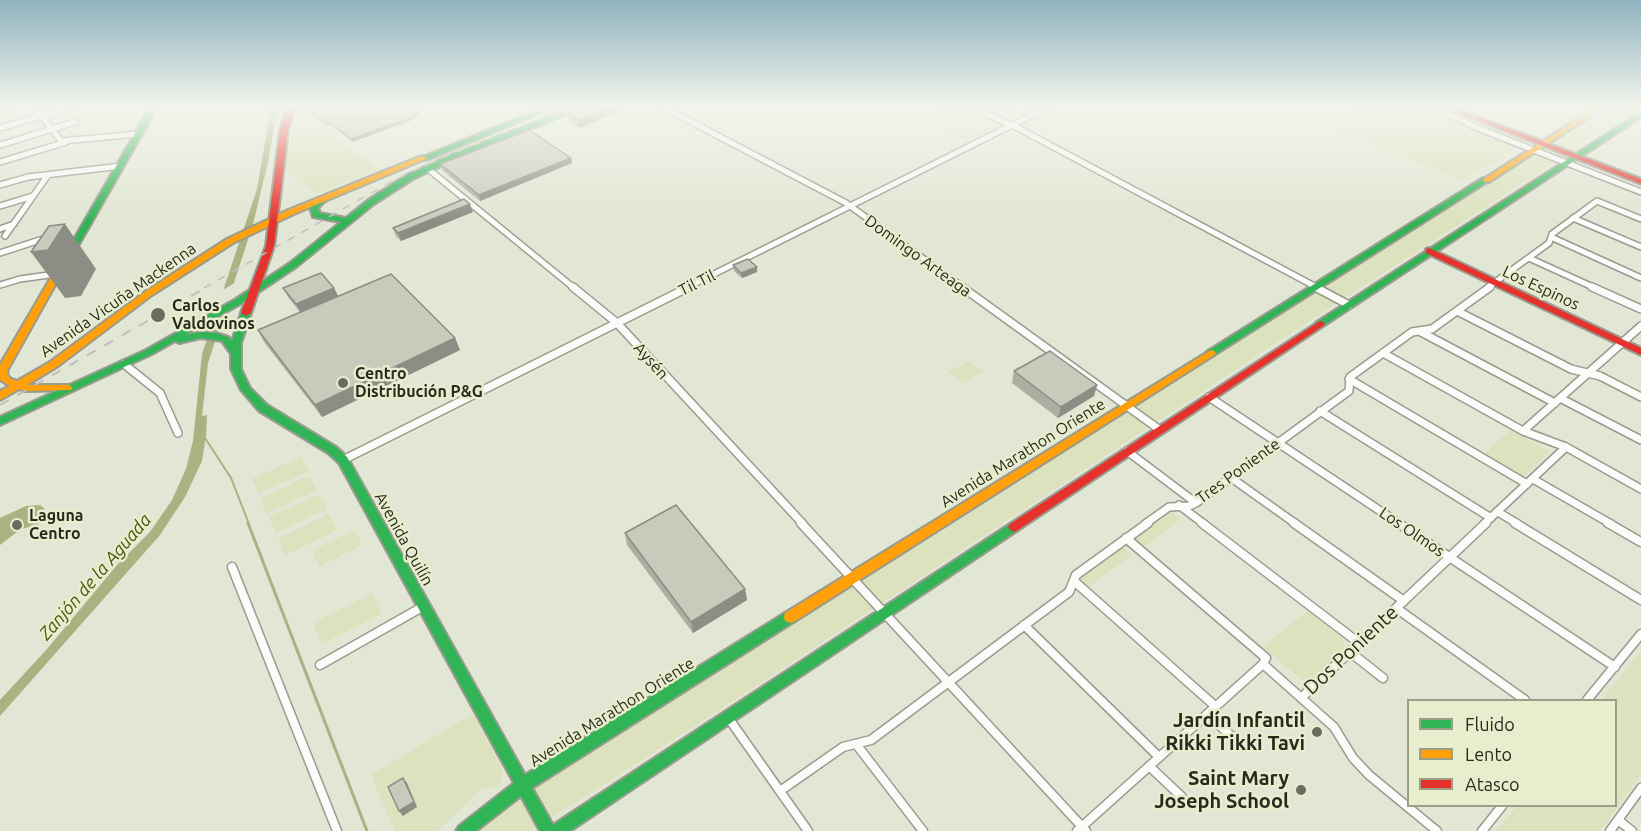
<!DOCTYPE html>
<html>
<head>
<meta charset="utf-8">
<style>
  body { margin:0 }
  #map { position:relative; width:1641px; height:831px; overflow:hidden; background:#e2e6d4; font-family:Ubuntu,sans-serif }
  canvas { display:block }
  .legend { position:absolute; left:1407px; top:699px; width:210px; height:108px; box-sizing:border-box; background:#e7edcd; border:2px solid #9b9f87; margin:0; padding:8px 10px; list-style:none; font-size:18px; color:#282a1e }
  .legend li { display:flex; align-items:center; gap:12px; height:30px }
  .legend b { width:30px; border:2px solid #9b9f87 }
</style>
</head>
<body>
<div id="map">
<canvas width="1641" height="831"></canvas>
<ul class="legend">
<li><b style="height:8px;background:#30b455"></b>Fluido</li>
<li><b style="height:8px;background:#ff9f0a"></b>Lento</li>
<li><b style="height:8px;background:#e5322d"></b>Atasco</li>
</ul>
</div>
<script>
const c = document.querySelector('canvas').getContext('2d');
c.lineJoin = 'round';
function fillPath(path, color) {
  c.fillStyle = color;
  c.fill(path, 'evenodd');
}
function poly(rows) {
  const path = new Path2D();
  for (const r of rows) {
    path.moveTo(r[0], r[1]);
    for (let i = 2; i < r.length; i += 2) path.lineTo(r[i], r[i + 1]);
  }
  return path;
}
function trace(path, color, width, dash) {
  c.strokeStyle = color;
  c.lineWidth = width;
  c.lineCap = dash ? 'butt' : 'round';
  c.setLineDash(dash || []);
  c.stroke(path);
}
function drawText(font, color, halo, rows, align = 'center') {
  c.font = font + ' Ubuntu,sans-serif';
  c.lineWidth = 5;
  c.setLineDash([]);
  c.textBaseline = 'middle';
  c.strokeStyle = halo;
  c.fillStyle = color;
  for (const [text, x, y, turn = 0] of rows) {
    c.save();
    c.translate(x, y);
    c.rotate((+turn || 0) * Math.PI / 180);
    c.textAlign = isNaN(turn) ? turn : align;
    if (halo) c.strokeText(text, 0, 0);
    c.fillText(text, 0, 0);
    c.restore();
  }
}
fillPath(poly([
  [950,106,960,106,998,122,1001,126,968,141,920,120],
  [1363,106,1413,106,1508,143,1513,150,1462,181,1329,125],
  [1440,106,1534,142,1535,143,1529,146,1436,107],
  [1606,106,1641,106,1641,109,1605,133,1592,138,1337,303,721,709,531,831,471,831,511,799],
  [298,109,380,170,317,194,285,170,293,121],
  [969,361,983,371,962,383,948,372],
  [1511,430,1550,452,1522,478,1482,455],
  [301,457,309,471,259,493,252,479],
  [309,476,317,490,266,514,260,498],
  [320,494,327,509,276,533,269,517],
  [1167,513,1173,513,1181,519,1141,549,1130,540],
  [329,514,337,530,285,555,278,539],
  [355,530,362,545,319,567,312,551],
  [1120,545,1132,555,1088,587,1080,580,1081,574],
  [372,594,381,614,321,644,313,623],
  [1308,611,1341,637,1346,649,1307,684,1263,647],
  [1641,651,1641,774,1600,831,1496,831,1517,806,1616,806,1616,700,1601,700],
  [473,714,502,769,500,786,483,788,437,831,395,831,371,775]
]), '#dbe2bd');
fillPath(poly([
  [271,106,278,106,268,162,253,224,208,363,202,416,207,415,206,436,202,461,185,497,160,535,0,716,0,700,47,649,117,565,150,532,172,500,186,469,193,441,202,354,257,189],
  [40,505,44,508,45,512,38,525,21,529,0,545,0,518,26,506]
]), '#aab281');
fillPath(poly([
  [238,281,224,319,207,329,221,291]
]), '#e2e6d4');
trace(poly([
  [205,438,231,478,249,524]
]), '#aab281', 2);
trace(poly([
  [248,523,367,831]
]), '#aab281', 3);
const streetFar2 = poly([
  [34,106,61,141,139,134],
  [661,106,846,203,964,288],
  [967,106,1018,128,1318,288],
  [1433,106,1475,127,1641,192],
  [0,128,75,106],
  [0,145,75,122],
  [0,162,66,142],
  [427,168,574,288],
  [0,185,28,177,121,166],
  [0,206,33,196],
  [1573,218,1641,247],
  [0,229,14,224],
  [5,236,48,175],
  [1551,237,1641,278],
  [0,253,49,237],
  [1529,258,1595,288],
  [0,285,20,279,56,274],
  [686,288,1050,106],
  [1487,288,1549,243,1552,234,1597,201,1641,219]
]);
const streetFar1 = poly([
  [573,287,617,323,803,524],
  [962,287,1160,430],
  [1315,287,1349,305],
  [1592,287,1641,309],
  [1457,311,1571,369,1600,376,1641,397],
  [1421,332,1555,403],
  [1383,353,1523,431,1566,447,1641,489],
  [124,364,160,393,178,433],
  [1349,379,1527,484],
  [1209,397,1400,524],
  [1560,398,1641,440],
  [1320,411,1491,518],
  [1523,431,1641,326],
  [1127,451,1196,503],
  [343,460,689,287],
  [1230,477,1296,524],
  [1533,479,1611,524],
  [1179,505,1204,524],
  [1498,512,1518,524],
  [1145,524,1169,507,1189,506,1196,503,1349,391,1350,377,1412,332,1432,329,1490,287],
  [1484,524,1566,447]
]);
const street = poly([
  [801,523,1086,831],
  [1202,523,1359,643],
  [1294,523,1404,601],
  [1398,523,1615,667],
  [1515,523,1641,600],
  [1608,523,1641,542],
  [1126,538,1266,658,1263,664],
  [232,567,337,831],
  [1074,581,1215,706],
  [1396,608,1525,700],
  [1024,625,1159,757],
  [1350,652,1383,678],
  [1263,664,1334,727,1353,758,1369,775,1437,831],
  [320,665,424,606],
  [1301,698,1486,523],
  [1587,700,1641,634],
  [1207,714,1238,742],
  [727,716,808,831],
  [856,744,923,831],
  [1149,766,1182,797],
  [780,791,843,747,871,740,1069,592,1076,575,1148,523],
  [1618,820,1632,831],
  [1077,831,1263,664],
  [1482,831,1502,806],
  [1610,831,1641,788]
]);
const fast = poly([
  [151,106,158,106,74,253,73,255,67,255,66,253,151,106],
  [547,106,557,106,427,160,420,158,547,106],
  [577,106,587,106,454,160,413,179,374,204,296,267,242,303,185,335,201,332,216,333,228,337,232,341,241,313,246,310,249,311,251,313,241,343,241,369,250,388,267,405,336,447,347,457,525,775,785,613,790,611,795,613,796,617,795,621,532,788,553,825,1010,524,1014,522,1018,524,1020,527,1018,530,570,831,540,831,521,796,476,831,456,831,459,826,514,783,339,463,328,453,259,411,241,390,231,369,231,354,222,341,201,338,179,343,175,341,152,354,0,425,0,417,146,350,236,299,290,263,341,222,313,217,310,208,319,198,325,198,326,200,318,208,320,213,346,218,368,200,407,175,448,156,577,106],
  [1641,112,1641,117,1323,326,1317,326,1315,324,1317,322,1641,112],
  [1483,178,1486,178,1490,180,1214,355,1208,355,1206,353,1208,351,1483,178]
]);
const slow = poly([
  [13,106,12,107,0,111,0,107,13,106],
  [1598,106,1606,106,1489,182,1486,182,1482,180,1598,106],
  [421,156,428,158,294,214,233,243,152,295,58,366,27,385,67,385,71,386,72,388,71,390,26,391,19,389,0,400,0,391,10,386,0,380,0,365,57,267,63,267,64,269,8,369,7,375,11,379,17,381,50,362,146,291,227,239,288,210,421,156],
  [1211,350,1214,351,1216,353,1214,355,795,621,790,623,785,621,784,617,785,613,1211,350]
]);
const jam = poly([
  [288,106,295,106,288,130,274,246,251,313,246,316,241,313,266,246,280,130,288,106],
  [1440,106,1450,106,1641,179,1641,184,1440,106],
  [1429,248,1641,348,1641,355,1426,253,1426,249,1429,248],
  [1320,321,1323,322,1325,324,1323,326,1018,530,1014,532,1010,530,1008,527,1010,524,1320,321]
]);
trace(streetFar2, '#989b8e', 8);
trace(streetFar1, '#989b8e', 10);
trace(street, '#989b8e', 11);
trace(fast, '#989b8e', 4);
trace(slow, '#989b8e', 4);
trace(jam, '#989b8e', 4);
trace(streetFar2, '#fbfbf9', 5);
trace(streetFar1, '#fbfbf9', 7);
trace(street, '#fbfbf9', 8);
fillPath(fast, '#30b455');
fillPath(slow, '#ff9f0a');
fillPath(jam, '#e5322d');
trace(poly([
  [204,288,394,180,448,155,571,106]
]), '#bec0ba', 1.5, [8, 8]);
trace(poly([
  [0,405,207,287]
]), '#bec0ba', 2, [10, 10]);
fillPath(poly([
  [313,106,411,106,420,115,415,117,415,119,352,142,331,125,327,126,311,113,310,111,314,108],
  [583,106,631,106,579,128,570,122,568,115,583,109],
  [1015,106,1004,113,995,109,996,107],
  [572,163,480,201,442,170,440,164],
  [473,212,401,241,396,236,393,228],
  [733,265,757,272,742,278,734,271],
  [283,288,334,288,338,296,455,338,460,350,322,417,264,342,258,330,300,312,288,297],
  [1014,371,1097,385,1094,396,1058,418,1012,383],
  [625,533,745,589,747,600,693,633,627,545]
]), '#acaea2');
fillPath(poly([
  [611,106,631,106,579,128,578,120],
  [1011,106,1015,106,1004,113,1004,110],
  [420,112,420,115,415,117,415,119,352,142,351,139],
  [571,158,572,163,480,201,479,195],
  [470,204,473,212,401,241,398,233],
  [65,224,96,269,81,296,65,298,31,252],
  [757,267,757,272,742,278,741,273],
  [334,288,338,296,300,312,296,304],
  [455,338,460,350,322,417,315,405],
  [1097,385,1094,396,1058,418,1061,407],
  [745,589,747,600,693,633,691,622],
  [403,778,407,783,417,807,403,816,399,811]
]), '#8c8d84');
const building = poly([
  [315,106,411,106,420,112,412,115,414,116,351,139,330,122,326,123,310,111,315,107,315,106],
  [586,106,611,106,578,120,568,115,587,107,586,106],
  [1011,106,1004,110,996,107,996,106,1011,106],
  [529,130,571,158,479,195,440,164,529,130],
  [464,199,470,204,398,233,393,228,464,199],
  [65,224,48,250,31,252,49,226,65,224],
  [748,259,757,267,741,273,733,265,748,259],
  [321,273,334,288,296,304,283,288,321,273],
  [391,274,455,338,315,405,258,330,391,274],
  [1050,351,1097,385,1061,407,1014,371,1050,351],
  [676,505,745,589,691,622,625,533,676,505],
  [403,778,414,802,399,811,388,787,403,778]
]);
fillPath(building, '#c8cabc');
trace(building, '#8c8d84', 1.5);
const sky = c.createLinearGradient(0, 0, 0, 223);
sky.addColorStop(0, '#8fb3bf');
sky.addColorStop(0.48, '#f2f4ec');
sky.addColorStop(1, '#f2f4ec00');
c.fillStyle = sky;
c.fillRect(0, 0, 1641, 223);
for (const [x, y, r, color] of [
  [158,315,8,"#696c5e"],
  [343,383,6,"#696c5e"],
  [17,525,6,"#696c5e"],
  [1317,732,6,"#696c5e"],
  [1301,790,6,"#696c5e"]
]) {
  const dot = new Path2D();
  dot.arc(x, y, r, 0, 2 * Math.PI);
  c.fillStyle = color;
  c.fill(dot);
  trace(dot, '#e7edcd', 2);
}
drawText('16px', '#282a1e', '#e7edcd', [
  ["Domingo Arteaga",918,256,36],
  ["Til Til",697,283,-26],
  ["Los Espinos",1541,288,25],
  ["Avenida Vicuña Mackenna",118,300,-35],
  ["Aysén",651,361,48],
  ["Avenida Marathon Oriente",1023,453,-32],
  ["Tres Poniente",1238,471,-36],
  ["Los Olmos",1412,532,34],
  ["Avenida Quilín",404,539,61],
  ["Avenida Marathon Oriente",612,712,-32]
]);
drawText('bold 16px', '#282a1e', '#e7edcd', [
  ["Carlos",172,306],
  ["Valdovinos",172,324],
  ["Centro",355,374],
  ["Distribución P&G",355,392],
  ["Laguna",29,516],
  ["Centro",29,534]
], 'left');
drawText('italic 18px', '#4e550c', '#e7edcd', [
  ["Zanjón de la Aguada",95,577,-49]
]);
drawText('20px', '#282a1e', '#e7edcd', [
  ["Dos Poniente",1351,650,-43]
]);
drawText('bold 20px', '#282a1e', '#e7edcd', [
  ["Jardín Infantil",1305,720],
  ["Rikki Tikki Tavi",1305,743],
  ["Saint Mary",1289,778],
  ["Joseph School",1289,801]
], 'right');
</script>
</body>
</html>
